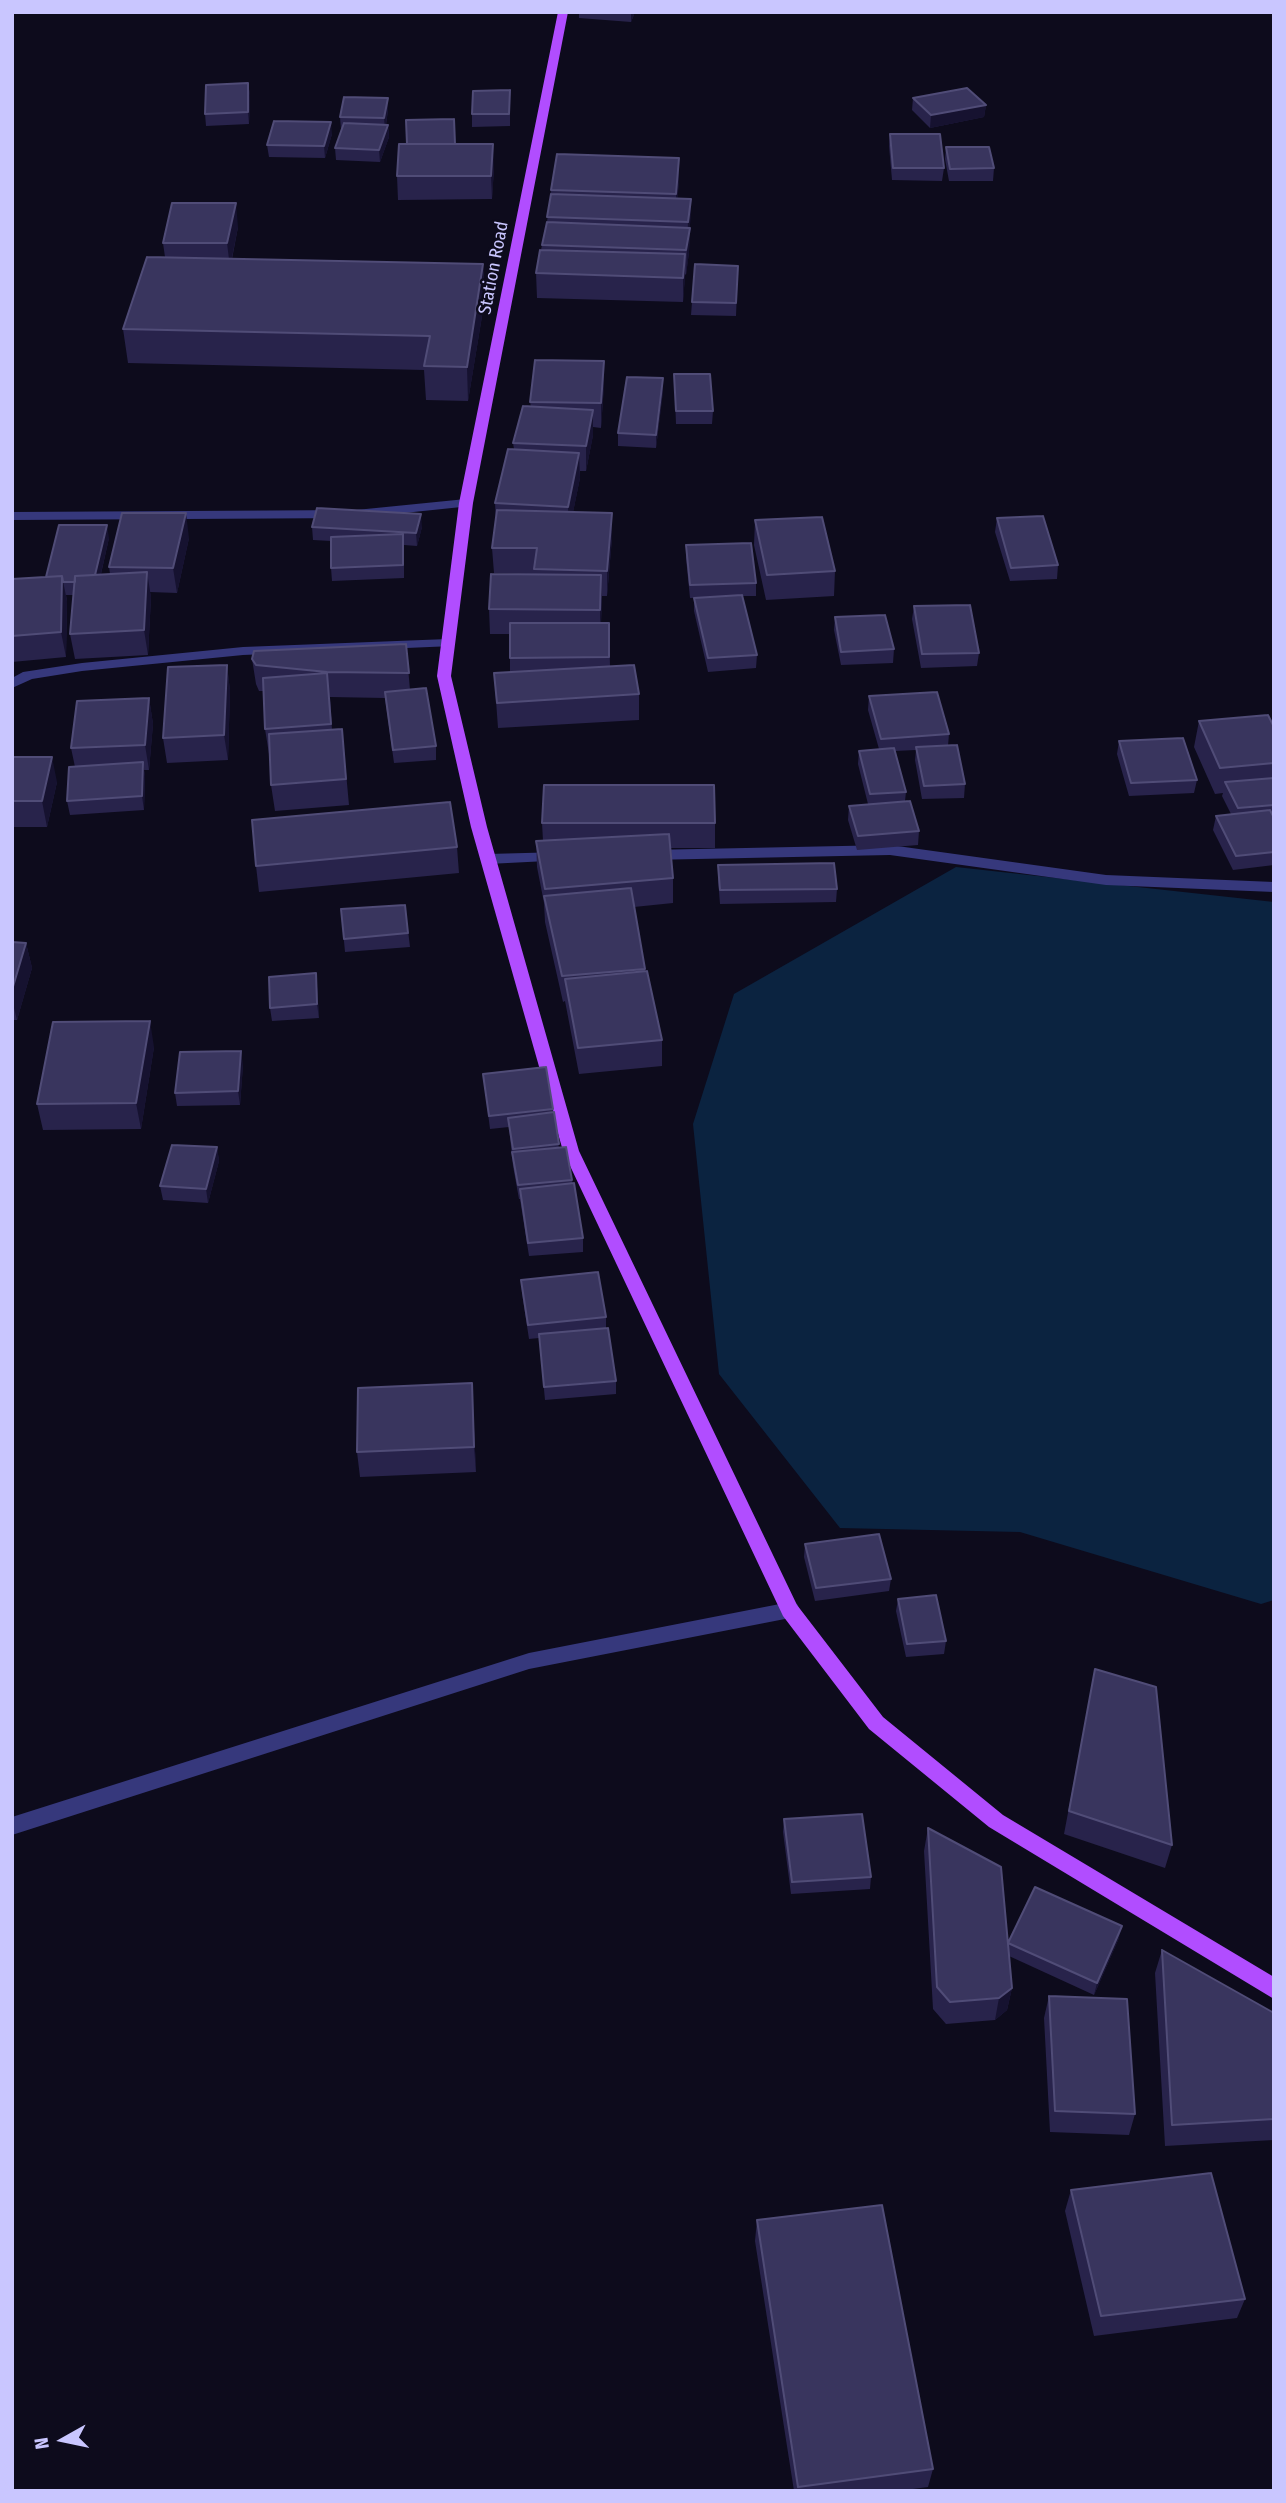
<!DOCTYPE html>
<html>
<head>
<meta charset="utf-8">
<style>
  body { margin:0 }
  #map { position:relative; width:1286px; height:2503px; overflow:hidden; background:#0d0b1c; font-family:"Fira Sans Condensed",sans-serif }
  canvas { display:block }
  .frame { position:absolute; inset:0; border:14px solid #c9c6ff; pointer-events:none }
  .north { position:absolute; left:28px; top:2405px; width:70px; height:70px; -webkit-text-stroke:5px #0d0b1c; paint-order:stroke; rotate:261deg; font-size:19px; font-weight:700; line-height:28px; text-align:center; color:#c9c6ff }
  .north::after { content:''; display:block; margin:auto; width:24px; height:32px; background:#c9c6ff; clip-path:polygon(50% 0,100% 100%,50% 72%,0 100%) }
</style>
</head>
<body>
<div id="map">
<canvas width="1286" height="2503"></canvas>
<div class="frame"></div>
<div class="north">N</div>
</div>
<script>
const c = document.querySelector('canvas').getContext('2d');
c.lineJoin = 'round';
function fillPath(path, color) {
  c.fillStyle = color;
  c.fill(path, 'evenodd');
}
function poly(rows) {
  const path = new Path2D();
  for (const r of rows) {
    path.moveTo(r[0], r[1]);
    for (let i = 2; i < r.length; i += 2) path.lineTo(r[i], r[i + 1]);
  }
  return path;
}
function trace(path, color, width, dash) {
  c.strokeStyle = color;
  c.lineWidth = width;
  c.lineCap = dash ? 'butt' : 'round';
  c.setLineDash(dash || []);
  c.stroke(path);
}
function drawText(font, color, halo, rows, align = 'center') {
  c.font = font + ' "Fira Sans Condensed",sans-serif';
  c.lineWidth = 5;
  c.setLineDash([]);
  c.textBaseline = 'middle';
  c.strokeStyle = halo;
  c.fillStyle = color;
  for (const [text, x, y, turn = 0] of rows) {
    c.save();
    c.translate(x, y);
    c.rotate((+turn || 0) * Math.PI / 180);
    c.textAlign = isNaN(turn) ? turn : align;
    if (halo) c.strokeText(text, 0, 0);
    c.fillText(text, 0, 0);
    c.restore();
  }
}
fillPath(poly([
  [956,867,1274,902,1274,1600,1261,1604,1020,1532,840,1528,719,1374,693,1124,734,994]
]), '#0b2340');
fillPath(poly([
  [466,499,473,503,471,506,356,518,12,520,12,512,356,510,466,499],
  [448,639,453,640,453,646,243,655,82,671,32,679,12,688,12,678,23,672,82,663,243,647,448,639],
  [890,845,1106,875,1274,882,1274,892,1106,885,890,855,649,860,641,855,649,850,890,845],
  [562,852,570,857,567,860,488,864,480,859,488,854,562,852],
  [790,1602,797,1604,800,1610,797,1616,790,1618,529,1669,12,1835,12,1817,529,1653,790,1602]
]), '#36387c');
fillPath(poly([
  [558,12,568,12,473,503,451,676,487,827,579,1151,797,1605,883,1717,1003,1815,1274,1977,1274,1999,989,1827,869,1729,783,1616,563,1151,471,827,437,676,459,503,558,12]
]), '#b14dff');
fillPath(poly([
  [579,12,635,12,631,22,579,18],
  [248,83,250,95,249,124,206,126,205,114],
  [510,90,510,126,472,127,472,114],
  [913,98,986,105,984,117,930,128,912,110],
  [388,110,386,125,388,125,389,137,380,162,336,160,335,148,342,129,341,129,340,117],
  [332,134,325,158,269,157,267,145],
  [890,134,944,168,942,181,892,180,889,146],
  [455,144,494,168,492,199,398,200,397,176],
  [946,147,994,168,993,181,949,181,945,159],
  [679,182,677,199,691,199,689,252,686,275,685,274,683,302,537,298,536,273,547,222,551,190],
  [238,227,232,259,483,264,485,298,468,401,426,400,424,370,128,363,123,329,165,257,163,243],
  [738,266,736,316,691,315,692,302],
  [674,374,713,411,712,424,676,424],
  [663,378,663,391,656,448,618,446,618,433],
  [604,385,601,428,593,427,593,435,586,471,580,471,580,478,573,512,612,513,612,538,607,596,602,596,601,623,609,623,610,666,639,694,639,720,498,728,494,673,510,672,510,634,490,634,489,609,534,574,494,573,492,548,496,522,495,503,514,449,513,443,531,407,530,402],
  [997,518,1058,565,1057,579,1010,581,995,532],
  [755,520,835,571,834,596,766,600,754,545],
  [312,527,422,527,417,546,404,545,404,578,332,581,331,568,331,541,313,540],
  [109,538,101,574,110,574,109,567,189,538,177,593,150,592,151,597,148,655,75,659,70,634,73,595,66,595,67,601,66,657,12,662,12,579,46,577],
  [686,545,756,583,756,596,742,596,757,655,756,668,708,672,694,611,694,598,695,598,690,598,686,558],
  [914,606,979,653,977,666,921,668,912,619],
  [835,617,894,649,893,663,841,665,834,630],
  [406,644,410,690,436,746,436,760,394,763,385,698,330,697,332,730,342,729,349,805,275,811,271,785,270,754,269,754,265,729,264,691,259,691,256,684,252,659],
  [227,665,230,691,228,760,167,763,163,738],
  [869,696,949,734,948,746,965,784,964,798,922,799,915,760,916,750,895,751,906,792,905,801,919,831,918,845,857,850,848,820,849,806,868,804,858,764,859,751,879,749,868,710],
  [149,698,153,724,149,770,144,770,145,776,144,810,70,815,67,801,75,767,71,748],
  [1199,721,1274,727,1274,865,1233,870,1213,830,1216,816,1231,814,1222,796,1223,793,1215,794,1194,747],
  [1119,741,1197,780,1194,793,1129,796,1117,754],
  [12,757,57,782,47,827,12,827],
  [542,823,715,823,715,848,671,848,673,878,673,903,634,907,645,971,662,1040,662,1066,579,1074,565,1001,563,1002,545,922,544,903,537,867,536,841,543,841],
  [457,847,459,873,259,892,256,866],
  [718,865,837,889,836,902,720,904,718,879],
  [405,905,410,947,345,952,341,909],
  [12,942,26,943,32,968,17,1020,12,1020],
  [317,986,319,1018,272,1021,270,1008],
  [154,1047,141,1129,43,1130,37,1104],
  [243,1065,240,1105,177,1106,175,1093],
  [483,1074,553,1109,559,1148,572,1180,583,1238,583,1252,529,1256,520,1199,519,1199,513,1166,509,1127,490,1129],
  [217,1147,219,1161,208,1203,163,1200,160,1186],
  [521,1280,606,1317,606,1328,616,1381,616,1394,545,1400,539,1338,529,1339,522,1293],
  [472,1383,476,1472,360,1477,357,1452],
  [805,1544,891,1579,889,1591,815,1601,804,1557],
  [898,1599,946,1641,944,1654,906,1657,896,1611],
  [1095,1669,1172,1845,1165,1868,1064,1834],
  [784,1819,871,1877,870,1889,791,1894,783,1832],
  [928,1828,1008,1945,1008,1943,1119,1938,1094,1995,1009,1956,1012,1988,1007,2010,995,2020,946,2024,933,2009,924,1851],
  [1162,1950,1274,2013,1274,2140,1165,2146,1155,1973],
  [1049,1996,1135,2114,1129,2135,1050,2132,1044,2018],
  [1071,2190,1245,2299,1237,2318,1094,2336,1065,2211],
  [757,2220,933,2469,928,2487,898,2491,794,2491,755,2241]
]), '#28234b');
fillPath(poly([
  [631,12,635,12,631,22],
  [248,83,250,95,249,124,248,112],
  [388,98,388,110,385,130,384,118],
  [986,105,984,117,930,128,931,115],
  [331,122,332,134,325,158,324,146],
  [388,125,389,137,380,162,379,150],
  [493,144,494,168,492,199,491,176],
  [679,158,679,182,676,218,676,194],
  [691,199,689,252,686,275,688,222],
  [236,203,238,227,230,267,227,243],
  [685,254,685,278,683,302,683,278],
  [483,264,485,298,468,401,467,367],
  [604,361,604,385,601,428,601,403],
  [663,378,663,391,656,448,656,435],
  [593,410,593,435,586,471,586,446],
  [579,453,580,478,569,532,568,507],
  [186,513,189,538,177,593,173,568],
  [612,513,612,538,607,596,607,571],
  [421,514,422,527,417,546,416,533],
  [107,525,109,538,96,595,94,582],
  [147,572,151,597,148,655,144,630],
  [601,575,602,600,600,635,600,610],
  [62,576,67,601,66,657,61,632],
  [227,665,230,691,228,760,224,735],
  [149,698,153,724,149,770,145,745],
  [52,757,57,782,47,827,42,801],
  [143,762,145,776,144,810,142,796],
  [26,943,32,968,17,1020,12,1000,12,990],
  [316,973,317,986,319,1018,317,1004],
  [150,1021,154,1047,141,1129,136,1103],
  [241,1051,243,1065,240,1105,238,1091],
  [217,1147,219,1161,208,1203,206,1189],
  [472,1383,473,1408,476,1472,474,1447],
  [1122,1926,1119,1938,1094,1995,1097,1983],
  [1012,1988,1007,2010,995,2020,999,1998]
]), '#161230');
const building = poly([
  [248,83,248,112,205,114,206,85,248,83],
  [967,88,986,105,931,115,913,98,967,88],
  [510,90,509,114,472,114,473,91,510,90],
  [344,97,388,98,384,118,340,117,344,97],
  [454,119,455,144,407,144,406,120,454,119],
  [274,121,331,122,324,146,267,145,274,121],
  [344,123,388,125,379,150,335,148,344,123],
  [890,134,940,134,944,168,893,168,890,134],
  [399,144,493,144,491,176,397,176,399,144],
  [946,147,989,147,994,168,950,169,946,147],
  [557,154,679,158,676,194,551,190,557,154],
  [551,194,691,199,688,222,547,217,551,194],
  [172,203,236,203,227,243,163,243,172,203],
  [547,222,690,228,686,250,542,245,547,222],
  [540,250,685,254,683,278,536,273,540,250],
  [147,257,483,264,467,367,424,366,430,336,123,329,147,257],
  [695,264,738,266,736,303,692,302,695,264],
  [535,360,604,361,601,403,530,402,535,360],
  [674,374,710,374,713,411,676,411,674,374],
  [627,377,663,378,656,435,618,433,627,377],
  [523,406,593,410,586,446,513,443,523,406],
  [508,449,579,453,568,507,495,503,508,449],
  [317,508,421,514,416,533,312,527,317,508],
  [497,510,612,513,607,571,534,569,537,548,492,548,497,510],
  [122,513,186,513,173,568,109,567,122,513],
  [1043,516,1058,565,1011,568,997,518,1043,516],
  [822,517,835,571,767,575,755,520,822,517],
  [59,525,107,525,95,575,75,576,75,582,63,582,62,576,46,577,59,525],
  [403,534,403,565,331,568,331,537,403,534],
  [751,543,756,583,690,585,686,545,751,543],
  [147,572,144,630,70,634,75,576,147,572],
  [491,574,601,575,600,610,489,609,491,574],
  [62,576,61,632,12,636,12,579,62,576],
  [742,595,757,655,708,658,694,598,742,595],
  [970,605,979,653,922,654,914,606,970,605],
  [885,615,894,649,841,652,835,617,885,615],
  [510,623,609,623,609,657,510,658,510,623],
  [406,644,409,673,327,672,256,665,252,659,254,651,406,644],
  [227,665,224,735,163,738,168,667,227,665],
  [634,665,639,694,497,703,494,673,634,665],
  [327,673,331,724,265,729,263,678,327,673],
  [426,688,436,746,393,750,385,692,426,688],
  [937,692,949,734,881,739,869,696,937,692],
  [149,698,145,745,71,748,77,701,149,698],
  [1268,715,1274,727,1274,763,1220,768,1199,721,1268,715],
  [342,729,346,779,271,785,269,734,342,729],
  [1183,738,1197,780,1131,783,1119,741,1183,738],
  [957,745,965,784,924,786,916,747,957,745],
  [894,748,906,792,870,794,859,751,894,748],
  [12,757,52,757,42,801,12,801,12,757],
  [143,762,142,796,67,801,69,767,143,762],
  [1274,778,1274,805,1238,808,1225,782,1274,778],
  [544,785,714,785,715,823,542,823,544,785],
  [910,801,919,831,858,836,849,806,910,801],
  [450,802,457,847,256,866,252,820,450,802],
  [1270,810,1274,818,1274,852,1236,856,1216,816,1270,810],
  [669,834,673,878,545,889,536,841,669,834],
  [834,863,837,889,720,890,718,865,834,863],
  [631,888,645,969,562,976,544,896,631,888],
  [405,905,408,933,344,939,341,909,405,905],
  [12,942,26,943,12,990,12,942],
  [647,971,662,1040,578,1048,565,979,647,971],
  [316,973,317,1004,270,1008,269,977,316,973],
  [150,1021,136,1103,37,1104,53,1022,150,1021],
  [241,1051,238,1091,175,1093,180,1052,241,1051],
  [546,1067,553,1109,489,1116,483,1074,546,1067],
  [554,1112,559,1144,513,1149,508,1118,554,1112],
  [172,1145,217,1147,206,1189,160,1186,172,1145],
  [566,1147,572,1180,518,1185,512,1152,566,1147],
  [574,1183,583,1238,528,1243,520,1189,574,1183],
  [598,1272,606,1317,528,1325,521,1280,598,1272],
  [608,1328,616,1381,544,1387,539,1334,608,1328],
  [472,1383,474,1447,357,1452,358,1388,472,1383],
  [879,1534,891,1579,816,1588,805,1544,879,1534],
  [936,1595,946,1641,907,1644,898,1599,936,1595],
  [1095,1669,1156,1687,1172,1845,1069,1811,1095,1669],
  [862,1814,871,1877,792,1882,784,1819,862,1814],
  [928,1828,1001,1867,1012,1988,999,1998,950,2002,937,1987,928,1828],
  [1035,1887,1122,1926,1097,1983,1008,1943,1035,1887],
  [1162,1950,1274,2013,1274,2119,1172,2125,1162,1950],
  [1049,1996,1127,1999,1135,2114,1055,2111,1049,1996],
  [1211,2173,1245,2299,1101,2316,1071,2190,1211,2173],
  [882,2205,933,2469,798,2487,757,2220,882,2205]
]);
fillPath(building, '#39355e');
trace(building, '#504c77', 2);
drawText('18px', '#c9c6ff', '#0d0b1c', [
  ["Station Road",494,268,-79]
]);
</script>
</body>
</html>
